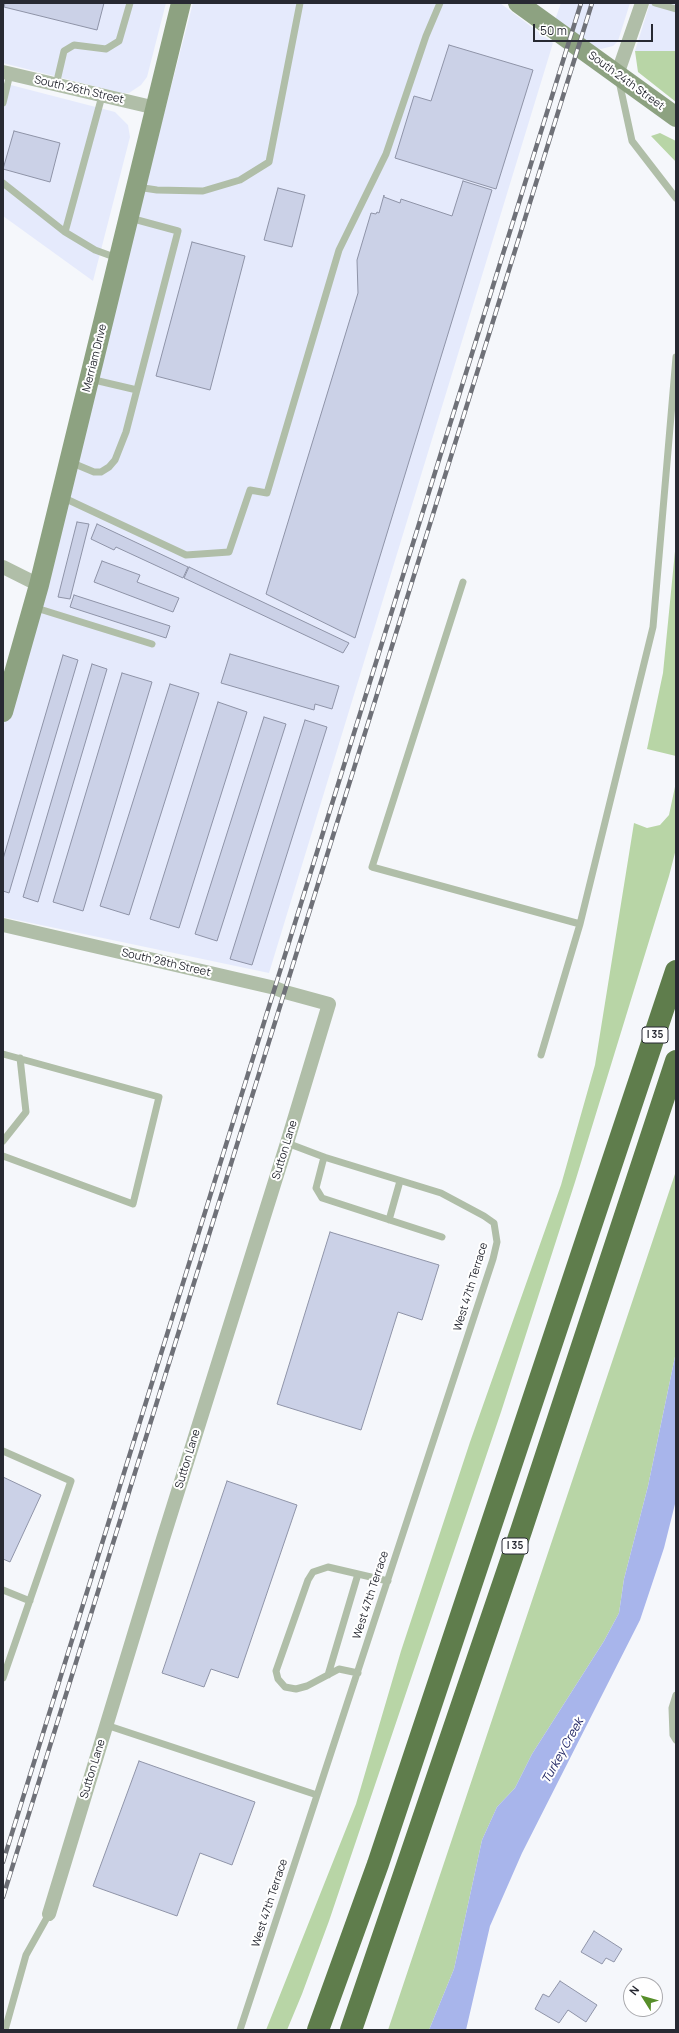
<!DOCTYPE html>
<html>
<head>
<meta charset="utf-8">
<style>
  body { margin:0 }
  #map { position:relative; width:679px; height:2033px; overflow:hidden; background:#f5f7fb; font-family:Manrope,sans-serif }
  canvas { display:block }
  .frame { position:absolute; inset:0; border:4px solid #272932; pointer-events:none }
  .north { position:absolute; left:623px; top:1977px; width:40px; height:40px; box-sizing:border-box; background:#fff; border:1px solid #a9a9ad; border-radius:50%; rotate:307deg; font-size:11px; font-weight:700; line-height:16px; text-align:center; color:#272932 }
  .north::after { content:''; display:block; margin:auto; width:14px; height:18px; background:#578e2a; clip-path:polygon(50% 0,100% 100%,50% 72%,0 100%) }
  .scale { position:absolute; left:533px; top:24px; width:120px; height:18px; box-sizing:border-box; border:2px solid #272932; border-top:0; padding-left:5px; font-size:12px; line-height:14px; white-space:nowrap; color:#272932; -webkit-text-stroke:3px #fff; paint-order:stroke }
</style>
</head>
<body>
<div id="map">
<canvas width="679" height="2033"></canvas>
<div class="frame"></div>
<div class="north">N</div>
<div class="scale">50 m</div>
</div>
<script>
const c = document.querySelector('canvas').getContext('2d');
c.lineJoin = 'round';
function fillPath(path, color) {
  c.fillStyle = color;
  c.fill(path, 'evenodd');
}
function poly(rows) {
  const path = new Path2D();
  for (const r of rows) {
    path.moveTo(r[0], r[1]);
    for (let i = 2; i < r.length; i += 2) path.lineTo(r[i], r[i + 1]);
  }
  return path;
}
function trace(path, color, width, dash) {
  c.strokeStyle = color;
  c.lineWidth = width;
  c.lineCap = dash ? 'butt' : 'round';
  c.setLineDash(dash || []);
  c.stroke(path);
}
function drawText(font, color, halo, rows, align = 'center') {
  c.font = font + ' Manrope,sans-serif';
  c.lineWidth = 4;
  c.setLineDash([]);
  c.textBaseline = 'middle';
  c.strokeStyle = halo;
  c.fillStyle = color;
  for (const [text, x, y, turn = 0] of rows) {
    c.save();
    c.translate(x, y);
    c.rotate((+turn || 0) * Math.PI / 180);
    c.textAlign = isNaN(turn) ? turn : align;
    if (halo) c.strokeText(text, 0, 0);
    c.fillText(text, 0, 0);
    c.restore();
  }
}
fillPath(poly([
  [3,3,166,3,147,77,141,85,129,93,121,93,3,63],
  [193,3,500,3,553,43,269,973,3,917,3,727],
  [561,3,630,3,618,41,613,46,601,49,594,47,555,20],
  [650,3,676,3,676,51,635,51],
  [3,83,115,112,128,125,130,137,93,281,3,216]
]), '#e5eafc');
fillPath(poly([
  [635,51,676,51,676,102,638,72],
  [660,133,676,141,676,162,651,136],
  [676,541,676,756,647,749,663,673],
  [676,782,676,849,669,876,575,1182,501,1412,329,1921,302,1994,287,2030,266,2030,356,1804,401,1651,470,1442,561,1185,595,1065,634,823,647,828,660,825,669,815],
  [676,1171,676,1352,648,1486,624,1579,619,1613,604,1641,532,1754,515,1788,497,1807,482,1840,454,1969,429,2030,388,2030]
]), '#b8d5a6');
fillPath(poly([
  [676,1352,676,1500,664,1548,640,1620,522,1853,490,1926,466,2030,429,2030,454,1969,482,1840,497,1807,515,1788,532,1754,604,1641,619,1613,624,1579,648,1486]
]), '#a8b5eb');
const building = poly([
  [5,3,104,3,97,30,4,7,5,3],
  [449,45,533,70,496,189,395,158,414,96,431,101,449,45],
  [14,131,60,143,50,182,3,169,14,131],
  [463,181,492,190,355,638,266,594,358,293,357,260,371,213,376,214,377,212,379,213,384,195,384,197,400,203,401,199,452,216,463,181],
  [278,188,305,195,292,247,264,240,278,188],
  [192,242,245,256,210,390,156,376,192,242],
  [77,522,89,524,70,599,58,597,77,522],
  [97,524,188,567,183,578,116,547,114,550,91,539,97,524],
  [102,561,140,575,137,582,179,598,173,612,94,582,102,561],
  [189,567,349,643,343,653,184,578,189,567],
  [74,595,170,626,166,638,70,607,74,595],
  [230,654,339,686,332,709,315,704,314,710,221,683,230,654],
  [63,655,78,660,9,893,3,891,3,859,63,655],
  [92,664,107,669,38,902,23,897,92,664],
  [122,673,152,682,83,911,53,902,122,673],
  [170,684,199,693,129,915,100,906,170,684],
  [218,702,247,712,179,928,150,919,218,702],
  [264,717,286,724,217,941,195,934,264,717],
  [305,720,327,727,252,965,230,959,305,720],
  [330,1232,439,1265,422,1320,398,1312,361,1430,277,1404,330,1232],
  [3,1477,41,1495,10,1562,3,1559,3,1477],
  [227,1481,297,1505,238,1678,211,1669,204,1687,162,1673,227,1481],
  [139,1761,255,1802,232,1865,200,1853,177,1916,93,1886,139,1761],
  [594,1931,622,1949,614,1962,606,1958,602,1964,581,1952,594,1931],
  [560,1981,597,2005,586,2022,568,2010,559,2023,535,2009,543,1994,549,1997,560,1981]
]);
fillPath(building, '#cbd1e7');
trace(building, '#8f94a8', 1);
trace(poly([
  [655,3,676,9],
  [619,81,632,141,676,198],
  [56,85,64,51,74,45,106,49,119,41,130,3],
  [3,103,10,74],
  [3,183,65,232,95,250,117,258],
  [137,187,157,190,203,191,240,180,269,162,300,3],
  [65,232,102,96],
  [90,379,137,390],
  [70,462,94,472,101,472,109,467,115,460,126,432,178,231,130,218],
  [62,497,186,555,229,552,250,490,267,493,339,250,386,154,426,36,440,3],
  [463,582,372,867,580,924,653,627,676,357],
  [33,607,152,644],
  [3,1054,159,1097,133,1204,3,1156],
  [541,1055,580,924],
  [3,1141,26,1112,20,1058],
  [324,1157,316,1188,322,1198,442,1237],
  [389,1220,400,1181],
  [3,1451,71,1481,3,1678],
  [3,1590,30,1601],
  [358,1673,339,1669,307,1686,296,1689,285,1687,278,1679,276,1671,308,1580,313,1572,328,1567,388,1581],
  [328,1675,358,1574],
  [676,1695,672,1708,673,1735,676,1740],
  [106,1725,317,1795],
  [5,2030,26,1955,49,1914],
  [240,2030,493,1259,497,1242,494,1223,484,1216,441,1193,324,1157,287,1143]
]), '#b0bea8', 7);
trace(poly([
  [3,72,156,108],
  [617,75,642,3],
  [3,567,39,585],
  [3,925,275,988,285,992,329,1004,287,1143,163,1539,49,1914]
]), '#b0bea8', 14);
trace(poly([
  [518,3,676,117],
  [3,712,39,585,181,3]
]), '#8da281', 20);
trace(poly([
  [318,2030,378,1864,676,971],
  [351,2030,521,1531,676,1061]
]), '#5f7d4c', 22);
const rail = poly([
  [3,1862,581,3],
  [3,1897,592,3]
]);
trace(rail, '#6f7178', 4.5);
trace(rail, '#fff', 3, [9]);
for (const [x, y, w] of [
  [655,1035,26],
  [515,1546,26]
]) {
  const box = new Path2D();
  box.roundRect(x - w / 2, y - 8, w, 16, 3);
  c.fillStyle = '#fff';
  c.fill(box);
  trace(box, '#272932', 1);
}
drawText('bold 10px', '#272932', null, [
  ["I 35",655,1035],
  ["I 35",515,1546]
]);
drawText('11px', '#272932', '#fff', [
  ["South 24th Street",626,81,36],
  ["South 26th Street",79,90,13],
  ["Merriam Drive",95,358,-76],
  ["South 28th Street",166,963,13],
  ["Sutton Lane",285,1150,-73],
  ["West 47th Terrace",471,1287,-73],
  ["Sutton Lane",188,1459,-73],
  ["West 47th Terrace",371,1595,-72],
  ["Sutton Lane",93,1769,-73],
  ["West 47th Terrace",270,1903,-72]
]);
drawText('italic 12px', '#1e2362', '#fff', [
  ["Turkey Creek",563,1751,-61]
]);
</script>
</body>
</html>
